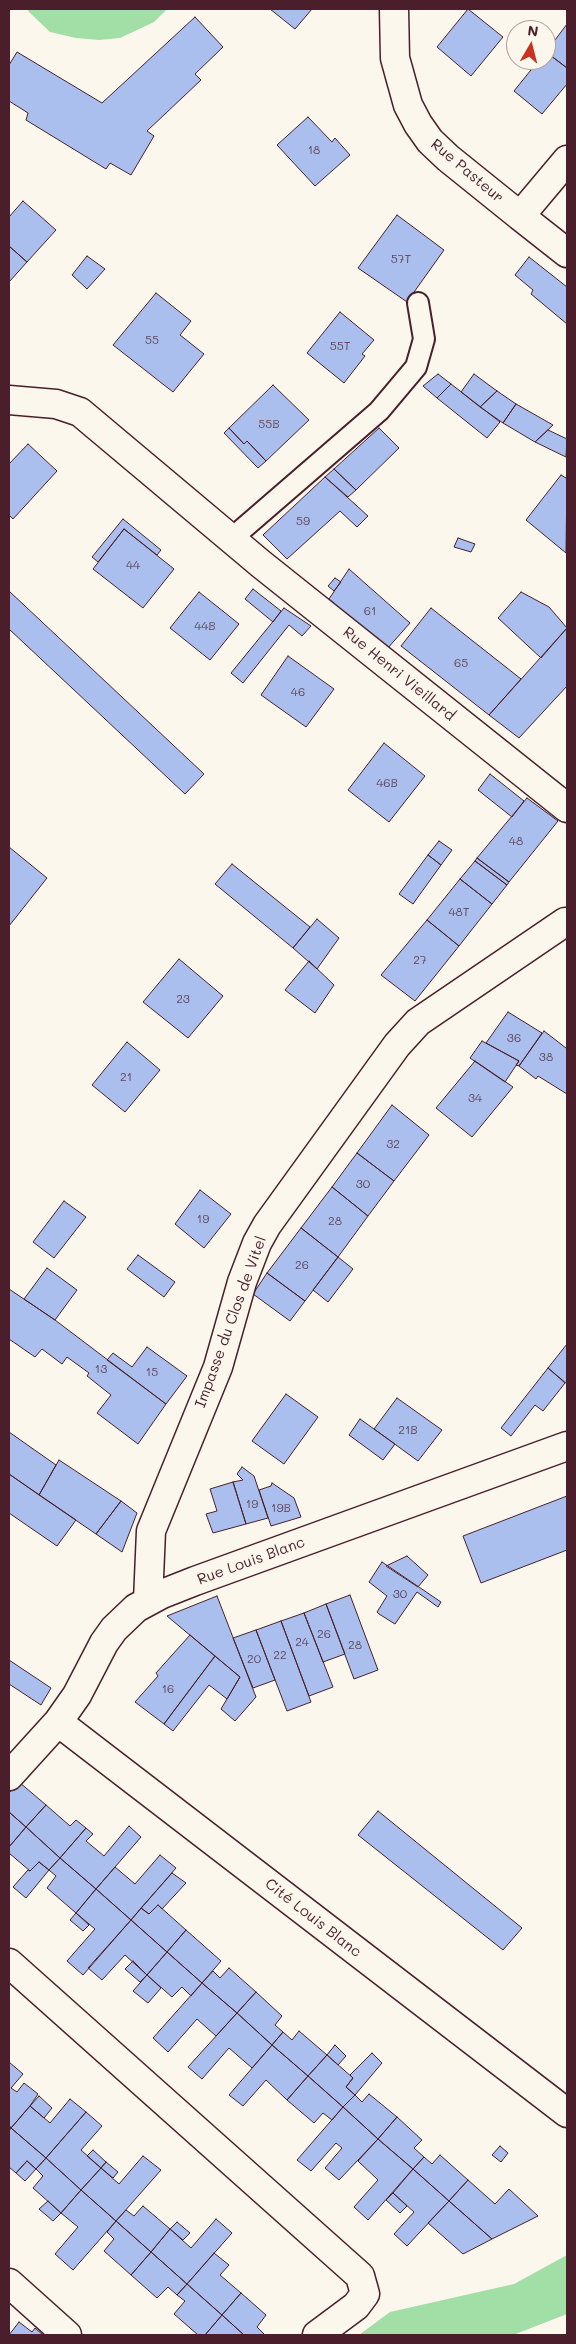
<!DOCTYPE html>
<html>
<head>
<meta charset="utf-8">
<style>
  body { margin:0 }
  #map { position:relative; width:576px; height:2344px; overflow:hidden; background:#fbf7ec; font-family:Mali,sans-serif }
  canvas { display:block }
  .frame { position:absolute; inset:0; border:10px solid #4a1f2b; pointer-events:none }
  .north { position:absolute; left:506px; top:20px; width:50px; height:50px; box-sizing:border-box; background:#fbf7ec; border:1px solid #b4a19f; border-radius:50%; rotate:8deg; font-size:14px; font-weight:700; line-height:20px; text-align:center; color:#4a1f2b }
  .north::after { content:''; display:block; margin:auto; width:18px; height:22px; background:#c8321e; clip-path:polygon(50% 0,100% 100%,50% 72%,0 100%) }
</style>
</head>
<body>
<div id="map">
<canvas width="576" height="2344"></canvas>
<div class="frame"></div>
<div class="north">N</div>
</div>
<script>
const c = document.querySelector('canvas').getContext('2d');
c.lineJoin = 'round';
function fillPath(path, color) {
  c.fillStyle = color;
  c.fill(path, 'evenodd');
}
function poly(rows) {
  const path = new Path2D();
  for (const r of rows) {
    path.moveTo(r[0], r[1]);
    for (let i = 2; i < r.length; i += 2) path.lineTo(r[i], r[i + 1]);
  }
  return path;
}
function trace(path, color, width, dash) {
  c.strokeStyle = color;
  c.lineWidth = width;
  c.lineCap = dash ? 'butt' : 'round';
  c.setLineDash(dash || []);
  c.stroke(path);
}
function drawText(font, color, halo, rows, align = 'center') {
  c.font = font + ' Mali,sans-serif';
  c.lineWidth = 4;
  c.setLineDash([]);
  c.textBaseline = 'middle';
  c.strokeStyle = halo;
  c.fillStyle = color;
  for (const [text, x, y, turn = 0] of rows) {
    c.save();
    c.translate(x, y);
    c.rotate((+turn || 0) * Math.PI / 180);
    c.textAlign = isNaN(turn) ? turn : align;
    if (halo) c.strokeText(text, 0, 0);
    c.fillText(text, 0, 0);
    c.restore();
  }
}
fillPath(poly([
  [29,9,167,9,154,22,120,38,99,40,76,38,50,32,28,11],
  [567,2255,567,2314,513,2335,359,2335,390,2312,514,2284]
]), '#a1dfa7');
const building = poly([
  [270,9,312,9,295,29,270,9],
  [468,9,503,37,471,76,437,47,468,9],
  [195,17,223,47,195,74,201,80,147,131,154,136,131,175,110,163,106,169,26,120,28,113,9,101,9,65,17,52,102,103,195,17],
  [567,24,567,68,546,52,567,24],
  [546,52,567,68,567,84,542,114,514,91,539,60,546,60,546,52],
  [308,117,332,142,335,138,350,155,315,186,277,145,308,117],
  [23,201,56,230,27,262,9,246,9,217,23,201],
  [397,215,444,250,407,302,358,268,397,215],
  [9,246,27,262,9,282,9,246],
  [87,256,105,269,87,289,72,275,87,256],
  [529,257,567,287,567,324,531,294,533,290,515,275,529,257],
  [156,293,191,321,180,335,204,354,173,392,113,345,156,293],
  [340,312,374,340,362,354,365,356,344,383,307,353,340,312],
  [438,374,451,384,437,398,423,386,438,374],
  [474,374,497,391,480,407,461,392,474,374],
  [451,384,500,422,487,438,437,398,451,384],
  [273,385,309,420,266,461,247,441,244,444,229,428,273,385],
  [497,391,516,404,503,423,480,407,497,391],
  [516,404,553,425,535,442,503,423,516,404],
  [229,428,244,444,247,441,266,461,258,468,224,433,229,428],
  [379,428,399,448,356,490,334,469,379,428],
  [548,430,567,439,566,457,535,442,548,430],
  [28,444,57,471,13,519,9,515,9,464,28,444],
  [334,469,356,490,348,497,325,477,334,469],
  [561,475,566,478,567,476,566,553,526,520,561,475],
  [325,477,368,516,357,527,340,511,287,559,263,535,325,477],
  [123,519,161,550,157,555,124,529,98,562,92,557,123,519],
  [124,529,174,569,143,608,93,569,124,529],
  [458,538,475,544,471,552,454,547,458,538],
  [349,569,410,623,386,650,329,599,349,569],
  [335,578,341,582,334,591,328,586,335,578],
  [253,589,281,611,273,622,245,599,253,589],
  [9,591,204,774,185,794,9,629,9,591],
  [199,592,239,624,210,660,170,628,199,592],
  [521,592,549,607,567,628,541,658,498,618,521,592],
  [284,608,311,626,302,636,289,625,243,683,231,673,284,608],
  [431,608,521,679,489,715,401,646,431,608],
  [567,628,567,686,519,738,489,715,567,628],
  [288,656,334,689,306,727,261,695,288,656],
  [384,743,425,776,389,822,348,790,384,743],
  [490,774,524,801,512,817,478,790,490,774],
  [527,798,558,821,509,882,477,858,527,798],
  [439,841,452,850,441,865,428,855,439,841],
  [9,847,47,878,9,926,9,847],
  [428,855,441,865,413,904,399,894,428,855],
  [477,858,509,882,507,885,475,861,477,858],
  [475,861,507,885,492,904,460,879,475,861],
  [232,864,310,927,293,948,215,884,232,864],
  [460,879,492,904,459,946,427,920,460,879],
  [317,919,339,938,317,969,293,948,317,919],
  [427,920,459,946,415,1001,381,975,427,920],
  [179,959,223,996,188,1038,143,1002,179,959],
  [309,961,334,985,315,1013,285,990,309,961],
  [508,1012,542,1033,519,1066,516,1065,519,1061,486,1043,508,1012],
  [544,1031,566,1048,567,1046,567,1094,538,1076,536,1079,519,1066,544,1031],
  [482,1041,519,1061,505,1082,470,1058,482,1041],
  [127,1042,160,1070,125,1112,92,1085,127,1042],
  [475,1061,513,1087,472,1137,436,1108,475,1061],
  [392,1105,429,1135,394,1181,357,1153,392,1105],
  [357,1153,394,1181,368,1216,332,1187,357,1153],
  [332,1187,368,1216,338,1257,301,1228,332,1187],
  [200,1190,231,1214,204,1248,175,1224,200,1190],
  [64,1201,86,1217,54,1258,33,1242,64,1201],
  [301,1228,338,1257,305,1301,267,1273,301,1228],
  [138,1255,175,1282,164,1297,127,1269,138,1255],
  [338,1257,353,1269,328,1302,313,1290,338,1257],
  [47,1268,77,1290,55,1320,24,1299,47,1268],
  [267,1273,305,1301,290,1321,253,1294,267,1273],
  [9,1289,55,1320,166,1404,138,1444,97,1413,111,1395,87,1376,89,1373,67,1357,62,1364,42,1349,35,1357,9,1339,9,1289],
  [567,1344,567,1384,548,1368,567,1344],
  [147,1347,187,1376,166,1404,107,1360,113,1353,132,1367,147,1347],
  [548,1368,565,1383,543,1411,535,1405,511,1436,501,1428,548,1368],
  [286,1394,318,1417,284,1464,252,1441,286,1394],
  [397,1398,442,1430,418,1461,374,1429,397,1398],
  [360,1419,395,1444,383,1460,349,1435,360,1419],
  [9,1432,56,1465,39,1495,9,1474,9,1432],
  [59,1460,121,1501,96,1534,39,1495,59,1460],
  [242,1467,254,1476,268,1518,246,1524,233,1482,243,1480,237,1474,242,1467],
  [9,1474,76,1520,57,1546,9,1513,9,1474],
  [233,1482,246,1524,213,1533,206,1514,217,1511,210,1489,233,1482],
  [272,1483,294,1498,301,1517,271,1526,259,1490,271,1486,272,1483],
  [567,1496,567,1550,481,1583,463,1536,567,1496],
  [121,1501,137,1513,122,1552,96,1534,121,1501],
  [407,1556,428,1575,418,1587,386,1566,407,1556],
  [382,1562,441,1602,438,1607,417,1592,395,1624,379,1614,377,1612,387,1596,369,1582,382,1562],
  [350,1595,378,1670,354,1679,326,1604,350,1595],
  [217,1596,256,1697,235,1721,221,1709,240,1677,167,1616,217,1596],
  [326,1604,345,1654,323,1662,304,1613,326,1604],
  [304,1613,333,1687,309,1696,281,1621,304,1613],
  [281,1621,311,1702,287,1711,256,1630,281,1621],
  [256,1630,275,1680,253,1688,233,1638,256,1630],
  [190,1635,215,1656,164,1724,135,1702,158,1676,156,1673,190,1635],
  [215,1656,240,1677,227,1699,209,1685,173,1731,164,1724,215,1656],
  [9,1660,51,1688,41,1705,9,1684,9,1660],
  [19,1782,46,1805,26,1827,9,1812,9,1793,19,1782],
  [46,1805,70,1826,76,1820,86,1828,60,1858,26,1827,46,1805],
  [378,1811,522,1928,503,1950,358,1835,378,1811],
  [9,1812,26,1827,9,1847,9,1812],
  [129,1826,141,1837,96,1889,60,1858,86,1828,93,1834,86,1841,104,1856,129,1826],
  [26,1827,60,1858,49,1870,39,1862,30,1871,9,1853,9,1847,26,1827],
  [160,1855,176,1868,131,1920,96,1889,115,1867,135,1884,160,1855],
  [60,1858,96,1889,76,1913,47,1888,56,1876,49,1870,60,1858],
  [39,1862,49,1870,26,1898,13,1887,28,1870,30,1871,39,1862],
  [172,1873,186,1883,162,1909,158,1905,149,1914,141,1908,172,1873],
  [96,1889,131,1920,83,1975,67,1961,95,1929,76,1913,96,1889],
  [158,1905,186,1930,167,1952,131,1920,141,1908,149,1914,158,1905],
  [76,1913,89,1925,83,1931,70,1920,76,1913],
  [131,1920,167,1952,147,1975,125,1955,102,1980,88,1968,131,1920],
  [186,1930,221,1961,202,1983,167,1952,186,1930],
  [167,1952,202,1983,191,1996,182,1987,172,1997,147,1975,167,1952],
  [133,1961,147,1975,140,1982,125,1969,133,1961],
  [229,1968,256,1992,237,2013,202,1983,213,1971,220,1978,229,1968],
  [147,1975,161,1988,148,2003,133,1991,147,1975],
  [202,1983,237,2013,216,2036,197,2019,168,2052,153,2038,202,1983],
  [256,1992,282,2016,275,2025,283,2032,272,2045,237,2013,256,1992],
  [237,2013,272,2045,252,2068,229,2048,202,2079,188,2067,237,2013],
  [299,2031,327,2055,308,2076,272,2045,283,2032,292,2040,299,2031],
  [272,2045,308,2076,287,2100,266,2080,243,2106,229,2095,272,2045],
  [335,2045,346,2056,338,2065,327,2055,335,2045],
  [372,2053,382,2063,355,2095,346,2087,353,2078,350,2075,372,2053],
  [327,2055,353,2078,346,2087,355,2095,343,2107,308,2076,327,2055],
  [9,2062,23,2074,11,2088,17,2092,24,2083,38,2094,30,2106,11,2128,9,2125,9,2062],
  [308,2076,343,2107,332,2120,323,2113,314,2123,287,2100,308,2076],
  [369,2094,397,2117,378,2139,343,2107,355,2095,362,2102,369,2094],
  [39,2096,52,2108,44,2118,30,2106,39,2096],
  [70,2099,86,2112,46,2158,11,2128,30,2106,50,2123,70,2099],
  [343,2107,378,2139,339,2180,325,2168,342,2148,336,2143,311,2171,297,2160,343,2107],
  [86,2112,102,2126,81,2150,101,2168,81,2190,46,2158,86,2112],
  [397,2117,422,2140,414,2148,424,2157,413,2169,378,2139,397,2117],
  [11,2128,46,2158,36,2169,27,2161,16,2173,9,2167,9,2131,11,2128],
  [378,2139,413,2169,368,2220,354,2207,378,2180,358,2161,378,2139],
  [500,2146,508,2153,501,2162,492,2155,500,2146],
  [93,2150,106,2162,101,2168,87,2156,93,2150],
  [440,2155,468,2180,449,2201,413,2169,424,2157,432,2164,440,2155],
  [143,2156,161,2170,116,2221,81,2190,101,2168,119,2184,143,2156],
  [46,2158,81,2190,61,2213,33,2188,43,2176,36,2169,46,2158],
  [27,2161,36,2169,25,2181,16,2173,27,2161],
  [106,2162,118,2172,113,2178,101,2168,106,2162],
  [413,2169,449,2201,407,2246,394,2234,414,2212,393,2193,413,2169],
  [468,2180,495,2204,509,2189,538,2216,492,2239,449,2201,468,2180],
  [81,2190,116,2221,73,2270,55,2254,78,2227,61,2213,81,2190],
  [393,2193,407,2206,400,2213,386,2200,393,2193],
  [48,2201,61,2213,53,2221,39,2209,48,2201],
  [449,2201,492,2239,463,2254,428,2223,449,2201],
  [143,2206,170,2229,151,2252,116,2221,126,2210,134,2216,143,2206],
  [216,2219,232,2233,187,2284,151,2252,170,2229,191,2248,216,2219],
  [116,2221,151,2252,131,2275,104,2251,114,2239,107,2232,116,2221],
  [177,2222,190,2233,183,2240,170,2229,177,2222],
  [151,2252,187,2284,177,2295,168,2287,157,2298,131,2275,151,2252],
  [214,2253,229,2265,220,2275,241,2293,222,2315,187,2284,214,2253],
  [187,2284,222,2315,205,2335,198,2335,174,2314,185,2301,177,2295,187,2284],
  [241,2293,266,2315,257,2327,265,2335,244,2335,222,2315,241,2293],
  [222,2315,244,2335,205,2335,222,2315],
  [19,2322,32,2332,35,2328,43,2335,9,2335,19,2322]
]);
fillPath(building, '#aabfee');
trace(building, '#4a1f2b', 1);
const service = poly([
  [231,539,379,411,416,367,424,339,418,303]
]);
const minor = poly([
  [394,9,395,58,408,105,418,124,430,141,448,158,520,216],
  [567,160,520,216,567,253],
  [9,400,56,404,80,412,261,564,567,808],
  [148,1601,151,1531,218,1367,242,1282,257,1243,267,1225,397,1045,418,1022,565,922],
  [58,1722,567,2113],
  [9,1776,58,1722,77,1695,104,1643,114,1629,136,1608,162,1594,195,1581,567,1446],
  [9,1963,360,2276,365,2294,356,2306,317,2335],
  [9,2283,67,2335]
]);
trace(service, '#4a1f2b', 24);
trace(minor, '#4a1f2b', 31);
trace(service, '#fbf7ec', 20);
trace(minor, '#fbf7ec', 28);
drawText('12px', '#62475c', null, [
  ["18",314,150],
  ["57T",401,259],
  ["55",152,340],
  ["55T",340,346],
  ["55B",269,424],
  ["59",303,521],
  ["44",133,565],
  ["61",370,611],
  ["44B",205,626],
  ["65",461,663],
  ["46",298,692],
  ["46B",387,783],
  ["48",516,841],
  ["48T",459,912],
  ["27",420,960],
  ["23",183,999],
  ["36",514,1038],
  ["38",546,1057],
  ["21",126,1077],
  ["34",475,1098],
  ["32",393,1144],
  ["30",363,1184],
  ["19",203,1219],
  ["28",335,1221],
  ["26",302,1265],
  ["13",101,1369],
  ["15",152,1372],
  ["21B",408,1430],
  ["19",252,1504],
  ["19B",281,1508],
  ["30",400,1594],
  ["26",324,1634],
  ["24",302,1642],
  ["28",355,1645],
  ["22",280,1655],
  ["20",254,1659],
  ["16",168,1689]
]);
drawText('15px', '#4a1f2b', '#fbf7ec', [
  ["Rue Pasteur",467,171,40],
  ["Rue Henri Vieillard",399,674,39],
  ["Impasse du Clos de Vitel",231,1322,-70],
  ["Rue Louis Blanc",251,1561,-20],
  ["Cité Louis Blanc",313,1918,38]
]);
</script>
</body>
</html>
